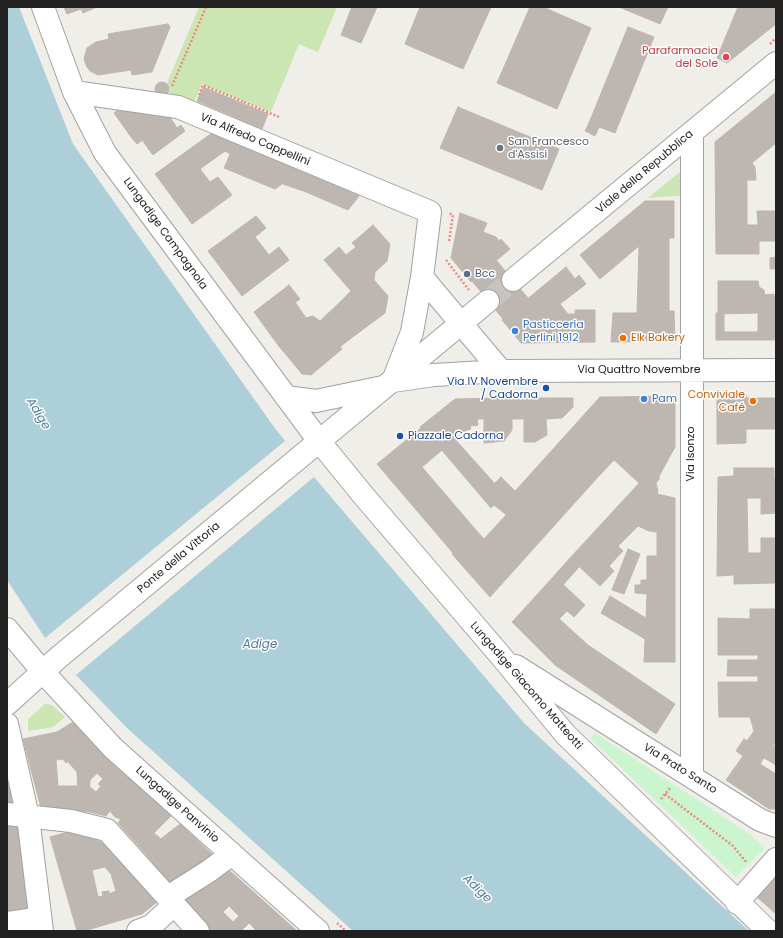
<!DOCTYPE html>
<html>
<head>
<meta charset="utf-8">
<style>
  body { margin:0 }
  #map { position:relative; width:783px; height:938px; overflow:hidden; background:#f0eee8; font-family:Poppins,sans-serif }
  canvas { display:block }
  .frame { position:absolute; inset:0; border:8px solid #212121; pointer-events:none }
</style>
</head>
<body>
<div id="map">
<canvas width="783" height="938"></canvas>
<div class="frame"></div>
</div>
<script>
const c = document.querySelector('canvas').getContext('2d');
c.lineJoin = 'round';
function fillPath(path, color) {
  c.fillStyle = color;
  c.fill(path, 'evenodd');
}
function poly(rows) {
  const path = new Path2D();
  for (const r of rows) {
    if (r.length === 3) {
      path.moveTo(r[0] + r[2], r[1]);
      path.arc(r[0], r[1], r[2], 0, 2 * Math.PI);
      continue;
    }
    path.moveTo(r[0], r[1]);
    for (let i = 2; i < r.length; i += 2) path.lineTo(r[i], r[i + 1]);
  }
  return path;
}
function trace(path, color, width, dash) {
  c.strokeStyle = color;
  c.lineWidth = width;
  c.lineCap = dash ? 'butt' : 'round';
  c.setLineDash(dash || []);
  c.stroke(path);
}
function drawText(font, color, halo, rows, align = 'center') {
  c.font = font + ' Poppins,sans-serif';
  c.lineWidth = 3;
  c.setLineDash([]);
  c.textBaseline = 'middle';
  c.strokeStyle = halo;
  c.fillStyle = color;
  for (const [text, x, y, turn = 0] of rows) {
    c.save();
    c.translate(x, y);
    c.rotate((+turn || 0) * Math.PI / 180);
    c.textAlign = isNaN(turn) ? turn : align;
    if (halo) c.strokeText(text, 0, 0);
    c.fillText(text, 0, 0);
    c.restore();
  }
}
fillPath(poly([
  [199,7,337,7,318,52,299,44,271,112,202,84,193,104,169,93,170,90,167,83],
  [686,167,686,195,648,198],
  [45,704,52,705,65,717,53,727,28,731,28,719]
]), '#cbe5b3');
fillPath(poly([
  [595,733,748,833,765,848,736,877,590,738]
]), '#caf5ce');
fillPath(poly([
  [7,7,19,7,73,144,274,427,314,477,524,723,749,931,353,931,127,728,76,675,45,638,7,580]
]), '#adcfda');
fillPath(poly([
  [285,441,314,477,76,675,45,638]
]), '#f0eee8');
const building = poly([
  [64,7,97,7,83,13,81,9,67,14,64,7],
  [352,7,377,7,361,43,341,35,352,7],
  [420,7,491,7,463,69,405,44,420,7],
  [530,7,543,7,591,28,557,109,497,83,530,7],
  [619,7,668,7,660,24,619,7],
  [738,7,776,7,776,24,727,63,717,58,738,7],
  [168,24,170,27,152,72,132,75,131,70,98,75,90,71,87,67,84,59,87,48,96,42,109,39,108,34,168,24],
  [628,27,654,37,615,133,589,123,628,27],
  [162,89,7],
  [203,87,268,114,262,129,197,101,203,87],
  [776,92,776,143,752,163,755,167,756,180,747,180,747,225,758,225,757,211,776,211,776,241,759,241,759,254,716,254,715,142,776,92],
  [125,105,175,114,170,117,177,128,181,125,185,131,153,155,137,133,131,137,114,113,125,105],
  [458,107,559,149,542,190,440,148,458,107],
  [589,123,599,127,595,136,585,131,589,123],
  [213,130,239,141,232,155,225,151,212,133,213,130],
  [137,133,143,140,137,144,131,137,137,133],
  [212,133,225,151,200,169,210,182,218,177,232,195,192,224,155,174,212,133],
  [239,141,304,168,275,189,224,168,230,154,232,155,239,141],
  [304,168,314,172,306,192,283,184,304,168],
  [314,172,360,191,359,196,348,210,306,192,314,172],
  [645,201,674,201,674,238,669,238,669,311,674,311,675,341,611,342,613,313,637,313,639,246,600,279,580,255,645,201],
  [460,213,487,223,483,232,496,237,499,241,501,239,510,249,471,282,451,258,460,213],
  [256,216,266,228,255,237,269,255,279,247,289,260,242,296,208,251,256,216],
  [373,225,390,244,387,261,375,272,374,280,388,296,385,313,346,342,338,332,343,328,335,321,345,312,338,304,351,291,324,260,339,247,346,255,356,247,352,243,373,225],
  [776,257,776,269,770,269,770,258,776,257],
  [496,260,528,298,503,319,472,281,496,260],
  [566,267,575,279,579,275,586,284,560,304,568,314,575,314,575,310,595,310,595,342,521,343,502,320,566,267],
  [718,281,758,281,759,287,764,290,765,295,774,294,774,297,776,297,776,340,758,340,758,313,718,314,718,281],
  [289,285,300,299,282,312,288,321,283,325,287,329,277,336,282,342,278,345,254,312,289,285],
  [295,302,306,318,313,316,320,321,338,304,345,312,335,321,343,328,338,332,346,342,340,347,342,349,311,375,302,374,278,345,282,342,277,336,287,329,283,325,288,321,282,312,295,302],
  [716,313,724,314,724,332,758,332,758,340,716,340,716,313],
  [746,395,746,443,717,444,717,396,746,395],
  [675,396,675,447,658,478,660,478,651,489,642,480,639,483,584,432,605,410,610,410,610,397,675,396],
  [600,397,610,397,610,410,605,410,584,432,614,460,597,478,567,451,508,516,499,509,600,397],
  [499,398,573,398,573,407,562,418,546,419,547,435,535,442,524,442,524,419,512,419,512,430,504,441,484,443,484,419,477,419,478,425,470,426,471,429,462,432,461,430,440,448,420,427,455,399,499,398],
  [746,398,776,398,776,429,746,429,746,398],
  [421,428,442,450,422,467,475,529,453,553,377,464,421,428],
  [453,437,504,494,491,508,440,448,453,437],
  [567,451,597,478,490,597,452,554,475,529,484,539,506,515,508,516,567,451],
  [734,468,774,468,774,478,776,478,776,513,761,514,761,498,747,498,748,553,761,553,761,538,776,538,775,583,734,584,734,575,717,576,718,477,734,476,734,468],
  [501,477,515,491,499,509,494,505,504,494,494,484,501,477],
  [642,480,651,489,656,483,658,491,657,494,675,498,675,623,654,623,646,618,647,594,635,593,635,585,641,585,641,580,647,580,647,556,657,556,657,532,649,531,638,526,618,546,623,551,609,566,614,571,600,586,570,558,642,480],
  [628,549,640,554,624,594,612,590,628,549],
  [570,558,579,567,563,585,554,576,570,558],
  [554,576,585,605,574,617,567,611,559,619,535,597,554,576],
  [610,596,654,623,645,639,601,613,610,596],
  [535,597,588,645,675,704,656,734,555,665,512,622,535,597],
  [750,609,776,609,776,744,766,754,747,741,754,731,750,717,719,717,718,682,749,682,749,692,758,692,758,646,750,646,750,655,718,655,718,618,750,619,750,609],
  [654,623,675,623,675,662,644,662,645,639,654,623],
  [750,646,758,646,758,655,750,655,750,646],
  [728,660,758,660,758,676,727,676,728,660],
  [749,682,758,682,758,692,749,692,749,682],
  [73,722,82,732,67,743,59,745,57,732,73,722],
  [57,732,59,745,67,743,77,754,66,763,63,759,56,760,58,786,62,786,66,811,42,812,23,739,57,732],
  [82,732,110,761,90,780,89,799,78,797,77,772,68,762,77,754,67,743,82,732],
  [744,739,766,754,760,764,776,774,775,809,769,809,726,780,743,756,736,751,744,739],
  [774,744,776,744,776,765,764,758,774,744],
  [110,761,154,799,171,816,149,838,125,814,120,819,115,817,110,811,86,801,86,798,89,799,90,787,96,792,101,786,98,784,103,779,97,773,110,761],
  [7,773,14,805,7,806,7,773],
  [62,786,78,786,78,797,86,798,85,814,66,811,62,786],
  [86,801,110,811,106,816,86,811,86,801],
  [125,814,149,838,154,833,161,839,144,852,118,823,125,814],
  [7,820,22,821,30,913,7,917,7,820],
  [180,824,213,855,190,875,181,863,168,872,149,848,180,824],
  [68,832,68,833,93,838,108,846,125,864,157,902,142,914,84,931,77,931,50,837,68,832],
  [105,867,111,874,116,891,109,894,109,891,102,892,103,896,98,897,92,870,105,867],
  [149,848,168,872,181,863,190,875,172,886,144,852,149,848],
  [229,870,297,931,254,931,255,929,249,923,241,931,208,931,183,900,223,871,229,870],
  [229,906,239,916,233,922,223,912,229,906],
  [776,877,776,914,756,896,776,877]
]);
fillPath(building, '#beb7b1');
trace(building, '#c1b5ac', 1);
trace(poly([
  [488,301,513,280]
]), '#c7c5c0', 22, [22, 11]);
const minor = poly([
  [43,7,74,92,105,153,319,441,363,495,500,655,565,734,768,931],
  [74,92,178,107,430,212,422,277,412,332,394,378],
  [692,133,692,776],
  [422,277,501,371],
  [513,280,776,63],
  [393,381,434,375,501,371,776,370],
  [286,397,316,401,383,387],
  [7,629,43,672,113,748,318,931],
  [516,666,760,820,776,826],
  [7,704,59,657,488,301],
  [7,724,28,817,42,931],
  [7,814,71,821,107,830,198,931],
  [168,897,209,871,225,859,230,852],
  [737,903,776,859],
  [7,923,39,918],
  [138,931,151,926,174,905]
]);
trace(minor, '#a2a2a2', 24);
trace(poly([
  [770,44,776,38],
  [172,86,206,7],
  [199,95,203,85,244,102],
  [244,102,279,117],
  [449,241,453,215,449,213],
  [446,260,469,290],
  [665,794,733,846,747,863],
  [661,799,671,787],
  [337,923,346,931]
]), '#ee897c', 2.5, [2, 2]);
trace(minor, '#fff', 22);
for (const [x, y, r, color] of [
  [726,57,4,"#e0444e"],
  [500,148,4,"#6b7280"],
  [467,274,4,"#5c6f8a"],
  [515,331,4,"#3f7fe0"],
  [623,338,4,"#e8710a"],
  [546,388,4,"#1a4fb4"],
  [644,399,4,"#3f7fe0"],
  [753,401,4,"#e8710a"],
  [400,436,4,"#1a4fb4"]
]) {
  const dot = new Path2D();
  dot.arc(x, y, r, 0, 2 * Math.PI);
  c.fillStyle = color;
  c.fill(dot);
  trace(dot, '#fff', 1.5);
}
drawText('11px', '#be3a42', '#fff', [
  ["Parafarmacia",718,51],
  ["del Sole",718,64]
], 'right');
drawText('11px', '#212121', '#fff', [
  ["Via Alfredo Cappellini",255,140,23],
  ["Viale della Repubblica",645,172,-40],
  ["Lungadige Campagnola",165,234,54],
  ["Via Quattro Novembre",639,370],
  ["Via Isonzo",691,454,-90],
  ["Ponte della Vittoria",179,558,-40],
  ["Lungadige Giacomo Matteotti",526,686,49],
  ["Via Prato Santo",680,769,32],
  ["Lungadige Panvinio",177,805,42]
]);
drawText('11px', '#5b616d', '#fff', [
  ["San Francesco",508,142],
  ["d'Assisi",508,155]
], 'left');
drawText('11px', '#4e5e75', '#fff', [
  ["Bcc",475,274]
], 'left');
drawText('11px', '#366cbe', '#fff', [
  ["Pasticceria",523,325],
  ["Perlini 1912",523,338],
  ["Pam",652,399]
], 'left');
drawText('11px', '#c56008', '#fff', [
  ["Elk Bakery",631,338],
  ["Conviviale",745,395,"right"],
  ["Café",745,408,"right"]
], 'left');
drawText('11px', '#164399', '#fff', [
  ["Via IV Novembre",538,382],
  ["/ Cadorna",538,395],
  ["Piazzale Cadorna",408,436,"left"]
], 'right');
drawText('italic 12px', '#5279a1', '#fff', [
  ["Adige",38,414,59],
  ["Adige",260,645],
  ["Adige",477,889,44]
]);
</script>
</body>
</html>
